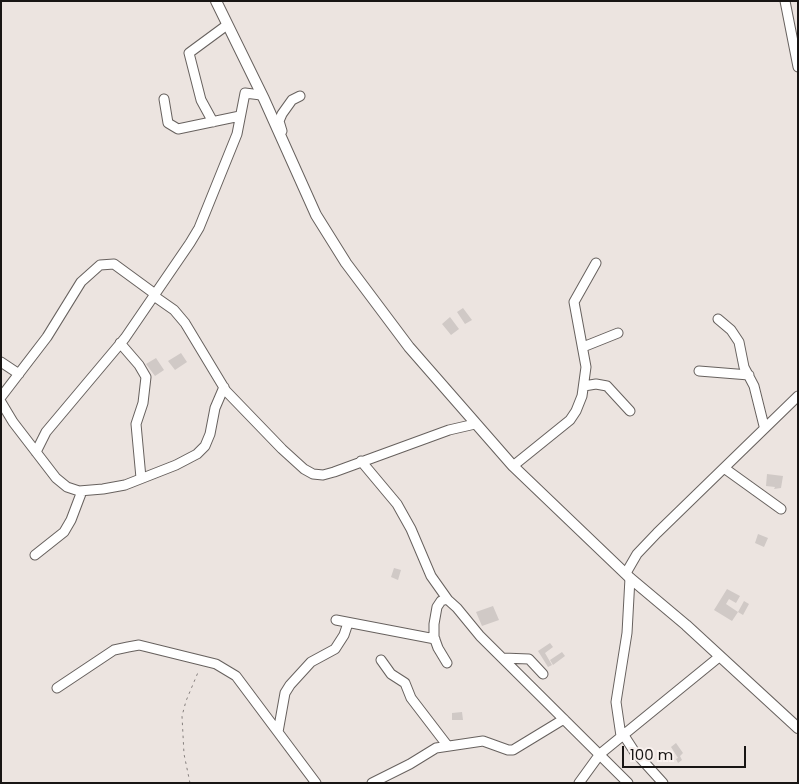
<!DOCTYPE html>
<html>
<head>
<meta charset="utf-8">
<style>
  body { margin:0 }
  #map { position:relative; width:799px; height:784px; overflow:hidden; background:#ece4e0; font-family:Poppins,sans-serif }
  canvas { display:block }
  .frame { position:absolute; inset:0; border:2px solid #181514; pointer-events:none }
  .scale { position:absolute; left:622px; top:746px; width:124px; height:22px; box-sizing:border-box; border:2px solid #181514; border-top:0; padding-left:6px; font-size:15px; line-height:18px; white-space:nowrap; color:#181514; -webkit-text-stroke:4px #f9f1ee; paint-order:stroke }
</style>
</head>
<body>
<div id="map">
<canvas width="799" height="784"></canvas>
<div class="frame"></div>
<div class="scale">100 m</div>
</div>
<script>
const c = document.querySelector('canvas').getContext('2d');
c.lineJoin = 'round';
function fillPath(path, color) {
  c.fillStyle = color;
  c.fill(path, 'evenodd');
}
function poly(rows) {
  const path = new Path2D();
  for (const r of rows) {
    path.moveTo(r[0], r[1]);
    for (let i = 2; i < r.length; i += 2) path.lineTo(r[i], r[i + 1]);
  }
  return path;
}
function trace(path, color, width, dash) {
  c.strokeStyle = color;
  c.lineWidth = width;
  c.lineCap = dash ? 'butt' : 'round';
  c.setLineDash(dash || []);
  c.stroke(path);
}
fillPath(poly([
  [463,308,472,320,465,324,457,312],
  [450,317,459,329,451,335,442,324],
  [181,353,187,362,175,370,168,361],
  [156,358,164,370,155,376,146,364],
  [767,474,783,476,781,488,774,489,775,487,766,486],
  [758,534,768,538,764,547,755,543],
  [394,568,401,570,398,580,391,577],
  [727,589,740,596,736,603,729,599,726,604,738,612,732,621,714,610],
  [744,601,749,604,743,615,738,612],
  [493,606,499,620,482,626,476,612],
  [550,643,553,647,545,653,552,665,548,667,538,651],
  [562,652,565,656,553,665,550,660],
  [462,712,463,720,452,720,452,713],
  [676,743,683,753,680,756,682,760,678,763,676,759,678,758,671,747]
]), '#d0c9c6');
const minor = poly([
  [785,1,798,67],
  [164,99,168,123,178,129,240,116],
  [213,122,201,100,189,53,227,25],
  [282,131,279,121,282,114,292,100,300,96],
  [154,296,174,310,185,323,226,391,282,449,304,469,313,474,323,475,334,472,449,430,475,424],
  [718,319,731,330,739,342,744,367,754,386,764,426],
  [120,343,139,365,146,377,143,403,136,424,141,478],
  [583,347,618,333],
  [1,362,19,374],
  [699,371,749,375],
  [584,386,596,384,607,386,630,411],
  [1,397,47,337,81,282,100,265,114,264,155,294],
  [1,402,13,422,56,478,67,487,79,491,103,489,125,485,176,465,197,454,205,446,210,434,215,408,224,387],
  [36,452,46,432,125,338,190,243,199,228,237,134,245,93,261,95],
  [361,461,397,504,411,529,431,576,448,600],
  [513,466,570,420,576,411,582,396,586,367,574,302,596,263],
  [724,468,781,509],
  [35,555,64,532,71,520,82,491],
  [626,573,637,554,657,533,798,396],
  [336,620,435,639],
  [503,658,529,659,543,674],
  [381,660,391,674,405,683,411,698,447,745],
  [447,663,438,648,434,637,434,624,437,607,441,601,447,599,457,608,480,636,628,783],
  [57,688,114,650,128,647,139,645,216,664,236,676,316,783],
  [278,732,285,693,290,685,311,662,335,649,344,635,348,623],
  [623,734,634,751,663,783],
  [621,736,616,702,627,633,630,578],
  [372,783,410,764,436,748,483,741,508,750,513,750,564,719],
  [579,783,600,754,719,657]
]);
const tertiary = poly([
  [216,1,264,99,316,215,346,263,409,347,513,466,630,578,686,625,798,728]
]);
trace(minor, '#67615e', 11);
trace(tertiary, '#67615e', 12);
trace(poly([
  [190,783,184,754,182,716,186,701,199,670]
]), '#857f7d', 1, [2.5, 4]);
trace(minor, '#fff', 9);
trace(tertiary, '#fff', 10);
</script>
</body>
</html>
